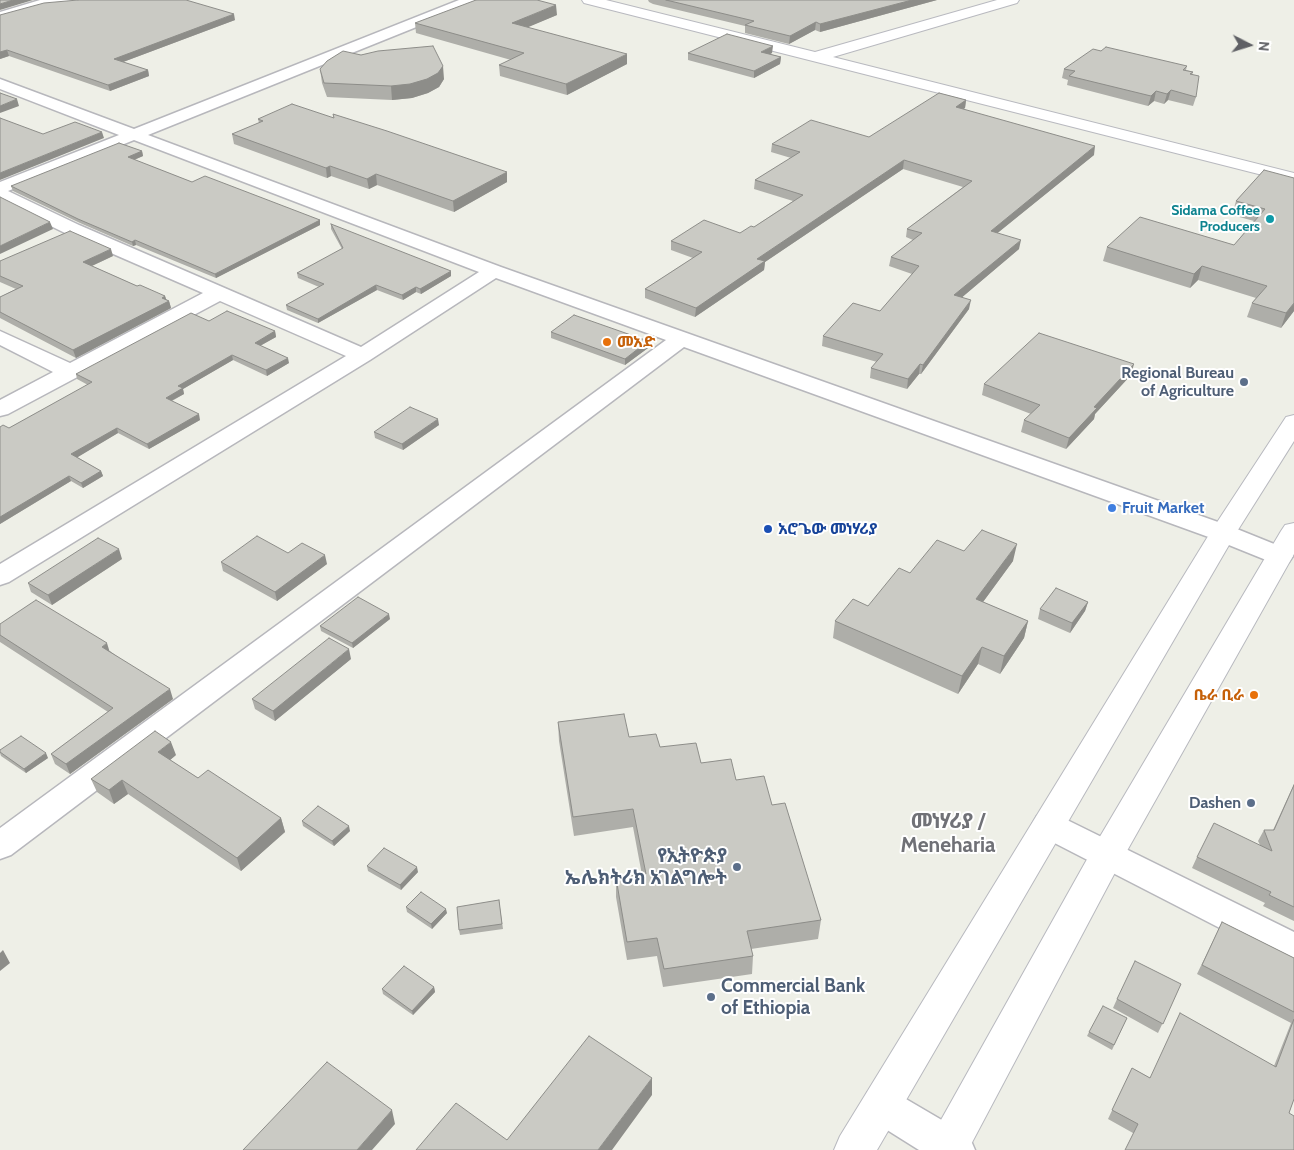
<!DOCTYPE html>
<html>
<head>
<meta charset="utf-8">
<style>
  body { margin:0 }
  #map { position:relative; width:1294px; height:1150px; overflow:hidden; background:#eeefe7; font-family:Cabin,sans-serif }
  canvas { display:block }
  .north { position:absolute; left:1224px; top:20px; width:50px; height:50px; -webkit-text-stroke:4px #fff; paint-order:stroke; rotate:95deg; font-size:14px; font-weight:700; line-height:20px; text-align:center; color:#5f6065 }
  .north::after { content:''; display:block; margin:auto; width:18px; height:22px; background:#5f6065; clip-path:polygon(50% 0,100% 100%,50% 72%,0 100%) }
</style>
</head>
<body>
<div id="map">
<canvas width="1294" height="1150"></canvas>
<div class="north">N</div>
</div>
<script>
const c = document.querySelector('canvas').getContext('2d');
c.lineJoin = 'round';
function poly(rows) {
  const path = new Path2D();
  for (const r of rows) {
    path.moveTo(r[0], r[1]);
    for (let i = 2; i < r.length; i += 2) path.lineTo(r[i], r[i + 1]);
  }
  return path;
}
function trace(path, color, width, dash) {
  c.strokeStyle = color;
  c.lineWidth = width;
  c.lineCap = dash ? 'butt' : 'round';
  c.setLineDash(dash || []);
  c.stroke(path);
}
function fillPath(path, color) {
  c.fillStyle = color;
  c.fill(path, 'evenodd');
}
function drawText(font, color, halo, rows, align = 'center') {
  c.font = font + ' Cabin,"Noto Sans Ethiopic",sans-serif';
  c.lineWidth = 4;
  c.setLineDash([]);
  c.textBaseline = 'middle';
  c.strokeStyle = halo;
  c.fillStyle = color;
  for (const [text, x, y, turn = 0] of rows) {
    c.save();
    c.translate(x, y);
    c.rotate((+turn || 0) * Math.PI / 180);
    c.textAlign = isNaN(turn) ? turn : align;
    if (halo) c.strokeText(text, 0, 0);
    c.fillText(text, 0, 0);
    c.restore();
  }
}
const street = poly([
  [40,0,86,0,79,4,45,7,0,20,0,12,40,0],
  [459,0,478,0,476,3,148,135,501,267,1232,527,1289,550,1293,556,1289,562,1280,564,1271,562,1214,539,684,347,11,855,0,859,0,828,666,340,496,278,370,360,9,582,0,585,0,564,346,356,220,301,8,414,0,416,0,400,53,372,0,345,0,331,70,363,203,293,65,233,0,201,0,182,119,135,0,89,0,79,134,129,459,0],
  [134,140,479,272,361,347,79,225,8,191,134,140],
  [1048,812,1059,816,1294,932,1294,964,1282,960,1037,834,1032,825,1037,816,1048,812],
  [881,1087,894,1092,969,1136,975,1150,919,1150,868,1118,862,1105,868,1092,881,1087]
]);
const secondary = poly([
  [582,0,606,0,815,52,997,0,1019,0,1017,3,833,57,1294,173,1294,183,584,3,582,0],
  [1294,415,1294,441,1236,533,877,1150,834,1150,840,1136,1210,533,1286,417,1294,415],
  [1294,523,1294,554,1119,865,968,1150,926,1150,932,1136,1095,845,1281,531,1285,525,1294,523]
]);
trace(street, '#b7b7bc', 3);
trace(secondary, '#b8b9bf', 2);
fillPath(street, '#fff');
fillPath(secondary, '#fff');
fillPath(poly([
  [648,0,937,0,820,32,815,30,789,44,745,33,745,26,653,4,649,2],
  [0,15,235,20,123,62,148,70,149,76,110,91,9,56,0,59],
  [557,15,527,27,627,64,567,95,500,76,499,65,511,60,416,33,415,23],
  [688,53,772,53,770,54,781,57,780,64,754,78,688,60],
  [1187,66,1186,70,1193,72,1192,75,1196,97,1193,106,1168,100,1164,104,1154,101,1148,106,1067,85,1068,80,1062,78,1064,69],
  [320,69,444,79,439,87,428,93,412,98,392,100,327,97,322,83],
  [966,100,965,108,963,109,1094,155,997,233,1019,249,962,297,969,309,921,374,919,374,907,389,870,378,871,368,877,362,822,346,823,336,880,311,912,274,889,266,891,257,913,240,906,237,907,229,963,187,903,169,765,262,764,270,695,317,645,298,645,289,693,258,671,250,671,241,740,233,754,227,793,201,754,189,755,180,791,158,771,152,772,144,869,137],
  [333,114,507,182,454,212,377,185,369,189,331,176,327,178,234,144,232,134,259,123,258,119,334,118],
  [142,151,143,156,134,160,192,182,320,220,320,225,216,278,136,245,133,246,80,223,13,191,11,186],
  [1264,170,1294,311,1281,328,1247,317,1252,303,1256,298,1198,280,1190,288,1103,261,1107,247,1234,245,1254,221,1232,215,1236,201],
  [331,224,451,276,421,294,416,292,403,300,377,290,318,323,287,310,286,305,319,287,298,278,297,273,342,249,331,229],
  [113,256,92,266,137,286,165,296,166,299,169,301,171,308,76,358,0,318,0,297,16,289,0,282,0,261],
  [209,321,275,331,276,337,260,346,289,363,267,376,233,360,183,389,184,394,172,401,200,420,149,449,118,433,77,457,101,471,103,476,83,488,71,481,0,524,0,427,9,428,88,385,77,379,76,374],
  [551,332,648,348,625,365,551,338],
  [1131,375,1095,414,1094,419,1066,449,1021,432,1024,420,1031,414,982,395,984,384],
  [439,425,403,450,375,438,374,432],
  [964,551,1013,561,983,602,1028,621,1024,638,1000,674,978,664,958,694,833,638,835,621,868,606,910,573],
  [288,553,327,564,277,601,223,571,221,562],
  [122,559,52,605,31,592,28,583],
  [1088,602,1085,611,1070,633,1038,619,1040,609],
  [390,619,353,648,321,631,320,626],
  [0,624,110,651,173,699,70,774,55,764,51,754,108,712,0,642],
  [351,659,275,721,255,709,252,699],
  [558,722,629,737,660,747,701,763,736,780,772,805,821,920,818,939,751,949,753,956,752,974,663,987,657,956,627,960,616,897,616,878,642,875,633,827,574,836,559,741],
  [0,750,48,758,26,773,1,756,0,753],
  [176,755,170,760,198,778,281,818,285,832,241,871,128,794,114,804,97,792,91,779],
  [1294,784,1294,921,1263,906,1265,903,1192,868,1197,857,1260,845,1258,841,1264,830,1273,830],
  [302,821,350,831,334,846,303,826],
  [367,866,418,872,401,890,368,871],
  [499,900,503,929,460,935,459,930],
  [406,907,447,913,432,929,407,912],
  [1222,922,1294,958,1294,1099,1289,1113,1133,1133,1108,1119,1132,1068,1150,1078,1274,1066,1291,1023,1197,974],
  [1181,984,1158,1033,1113,1008,1117,999],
  [434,987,435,992,413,1015,383,994,382,989],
  [1127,1018,1112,1050,1087,1036,1089,1032]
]), '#aeaea9');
fillPath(poly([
  [13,0,33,0,0,10,0,4],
  [912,0,937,0,820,32,820,24],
  [556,5,557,15,512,34,512,23],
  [234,14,235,20,115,65,114,59],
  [816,22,815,30,789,44,790,36],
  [773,46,772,53,761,59,761,52],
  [7,50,9,56,0,59,0,52],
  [627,54,627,64,567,95,566,84],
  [781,57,780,64,754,78,754,71],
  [443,66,444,79,439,87,428,93,412,98,392,100,391,86],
  [148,70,149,76,110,91,108,85],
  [1171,90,1168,100,1164,104,1167,94],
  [1156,91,1154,101,1148,106,1151,96],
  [17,99,19,106,0,113,0,106],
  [966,100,965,108,954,115,956,107],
  [102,132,104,138,0,180,0,173],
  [1095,146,1094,155,989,240,991,231],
  [142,151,143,156,129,162,128,157],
  [904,160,903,169,765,262,764,270,695,317,696,308,757,259],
  [330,166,331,176,327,178,326,168],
  [507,172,507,182,454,212,453,201],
  [376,174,377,185,369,189,367,179],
  [320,220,320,225,216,278,215,274],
  [50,222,53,229,0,254,0,246],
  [135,240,136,245,133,246,132,242],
  [1021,240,1019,249,953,305,954,295],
  [111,249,113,256,85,269,83,262],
  [1202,266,1198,280,1190,288,1194,274],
  [451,271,451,276,421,294,420,289],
  [376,285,377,290,318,323,318,319],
  [416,287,416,292,403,300,402,295],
  [165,296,167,302,169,301,171,308,76,358,73,350],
  [971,300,969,309,921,374,923,365],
  [1294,303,1294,311,1281,328,1286,313],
  [275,331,276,337,256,348,255,343],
  [648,341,648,348,625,365,625,359],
  [232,355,233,360,183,389,184,394,167,403,166,398,178,386],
  [288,358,289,363,267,376,266,370],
  [920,364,919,374,907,389,908,379],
  [1134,364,1131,375,1095,414,1094,419,1066,449,1069,438,1094,407],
  [199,414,200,420,149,449,147,444],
  [438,419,439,425,403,450,402,444],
  [117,428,118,433,73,460,71,454],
  [101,471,103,476,83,488,81,483],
  [69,476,71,481,0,524,0,517],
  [1017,544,1013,561,972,617,976,599],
  [119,549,122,559,52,605,48,595],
  [325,555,327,564,277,601,275,592],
  [1088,602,1085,611,1070,633,1072,623],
  [389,614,390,619,353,648,352,643],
  [1028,621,1024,638,1000,674,1004,656],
  [107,643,110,653,102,647],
  [982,647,978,664,958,694,962,676],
  [349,649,351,659,275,721,273,711],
  [170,689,173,699,70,774,66,764],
  [171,742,176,755,163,766,158,752],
  [46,753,48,758,26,773,24,769],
  [122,780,128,794,114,804,109,790],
  [281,818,285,832,241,871,237,858],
  [349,826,350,831,334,846,332,841],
  [417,867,418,872,401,890,400,885],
  [446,909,447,913,432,929,431,924],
  [3,950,10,963,0,971,0,953],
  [434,987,435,992,413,1015,412,1011],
  [652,1078,652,1095,612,1150,598,1150],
  [392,1110,395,1124,372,1150,357,1150]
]), '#8d8d89');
const building = poly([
  [0,0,13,0,0,4,0,0],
  [78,0,186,0,234,14,114,59,148,70,108,85,7,50,0,52,0,15,44,3,78,0],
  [476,0,537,0,556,5,512,23,627,54,566,84,499,65,524,53,415,23,476,0],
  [666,0,912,0,820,24,816,22,790,36,745,25,754,21,666,0],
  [727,34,773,46,761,52,781,57,754,71,688,53,727,34],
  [433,46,443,66,438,73,427,79,410,84,391,86,324,83,320,69,327,61,343,51,361,55,378,51,433,46],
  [1106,47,1187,66,1183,70,1193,72,1190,74,1199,76,1196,97,1171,90,1167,94,1156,91,1151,96,1069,76,1075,71,1064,69,1093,49,1101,51,1106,47],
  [0,93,17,99,0,106,0,93],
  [939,93,966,100,956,107,1095,146,991,231,1021,240,954,295,971,300,923,365,920,364,908,379,871,368,883,354,823,336,853,303,880,311,919,266,891,257,922,233,907,229,972,181,904,160,757,259,765,261,696,308,645,289,702,252,671,241,704,220,740,233,751,226,754,227,803,195,755,180,800,152,772,144,811,120,869,137,939,93],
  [292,104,334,118,333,114,387,131,507,172,453,201,376,174,367,179,330,166,326,168,232,134,263,121,258,119,292,104],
  [0,118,43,134,75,122,102,132,0,173,0,118],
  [119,143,142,151,128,157,192,182,205,176,320,220,215,274,135,240,132,242,78,219,11,186,119,143],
  [1264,170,1294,178,1294,303,1286,313,1252,303,1267,286,1202,266,1194,274,1107,247,1140,217,1234,245,1265,209,1236,201,1264,170],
  [0,197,50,222,0,246,0,197],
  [331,224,451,271,420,289,416,287,402,295,376,285,318,319,286,305,324,284,297,273,343,248,331,224],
  [70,231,111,249,83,262,137,286,140,285,165,296,162,298,169,301,73,350,0,312,0,297,23,286,0,276,0,261,70,231],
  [227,311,275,331,255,343,288,358,266,370,232,355,178,386,183,388,166,398,199,414,147,444,117,428,71,454,101,471,81,483,69,476,0,517,0,427,3,425,9,428,92,382,76,374,191,313,209,321,227,311],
  [574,315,648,341,625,359,551,332,574,315],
  [1039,333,1134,364,1094,407,1097,408,1069,438,1024,420,1040,405,984,384,1039,333],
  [410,407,438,419,402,444,374,432,410,407],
  [982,530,1017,544,976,599,1028,621,1004,656,982,647,962,676,835,621,853,599,868,606,899,568,910,573,937,540,964,551,982,530],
  [257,536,288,553,302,543,325,555,275,592,221,562,257,536],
  [98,538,119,549,48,595,28,583,98,538],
  [1056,588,1088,602,1072,623,1040,609,1056,588],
  [358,597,389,614,352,643,320,626,358,597],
  [36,600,107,643,102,647,170,689,66,764,51,754,113,708,0,635,0,624,36,600],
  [329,638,349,649,273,711,252,699,329,638],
  [624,714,629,737,656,734,660,747,696,743,701,763,731,759,736,780,764,776,772,805,785,803,821,920,747,931,753,956,664,969,657,938,627,942,616,878,646,874,633,809,573,817,558,722,624,714],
  [155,731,171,742,158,752,198,778,208,770,281,818,237,858,122,780,109,790,91,779,155,731],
  [21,736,46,753,24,769,0,752,0,750,21,736],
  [1294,785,1294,907,1269,895,1271,892,1197,857,1214,823,1272,851,1264,830,1274,830,1294,785],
  [318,806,349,826,332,841,302,821,318,806],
  [384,848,417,867,400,885,367,866,384,848],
  [421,892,446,909,431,924,406,907,421,892],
  [499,900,502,924,459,930,457,907,499,900],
  [1222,922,1294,958,1294,1012,1202,965,1222,922],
  [1135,961,1181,984,1163,1024,1117,999,1135,961],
  [404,966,434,987,412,1011,382,989,404,966],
  [1103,1006,1127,1018,1114,1045,1089,1032,1103,1006],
  [1180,1013,1276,1067,1294,1019,1294,1099,1289,1113,1294,1116,1294,1150,1125,1150,1138,1124,1112,1110,1132,1068,1150,1078,1180,1013],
  [589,1036,652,1078,598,1150,416,1150,456,1103,507,1140,589,1036],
  [327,1062,392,1110,357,1150,243,1150,327,1062]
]);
fillPath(building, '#cacac4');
trace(building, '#8d8d89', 1);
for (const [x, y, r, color] of [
  [1270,219,5,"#0f9aa8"],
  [607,342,5,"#e8710a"],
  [1244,382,5,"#5c6f8a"],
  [1112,508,5,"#3f7fe0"],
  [768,529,5,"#1a4fb4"],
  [1254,695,5,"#e8710a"],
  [1251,803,5,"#5c6f8a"],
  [737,867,5,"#5c6f8a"],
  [711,997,5,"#5c6f8a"]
]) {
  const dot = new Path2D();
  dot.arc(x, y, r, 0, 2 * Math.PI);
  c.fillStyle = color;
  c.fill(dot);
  trace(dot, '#fff', 2);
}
drawText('bold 14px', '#0d838f', '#fff', [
  ["Sidama Coffee",1260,211],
  ["Producers",1260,227]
], 'right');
drawText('bold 16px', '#c56008', '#fff', [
  ["መአድ",617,342],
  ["ቤራ ቢራ",1244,695,"right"]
], 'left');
drawText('bold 16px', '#4e5e75', '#fff', [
  ["Regional Bureau",1234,373],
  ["of Agriculture",1234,391],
  ["Dashen",1241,803]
], 'right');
drawText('bold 16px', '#366cbe', '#fff', [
  ["Fruit Market",1122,508]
], 'left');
drawText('bold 16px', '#164399', '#fff', [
  ["አሮጌው መነሃሪያ",778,529]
], 'left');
drawText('bold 19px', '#4e5e75', '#fff', [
  ["የኢትዮጵያ",727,856],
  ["ኤሌክትሪክ አገልግሎት",727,878],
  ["Commercial Bank",721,986,"left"],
  ["of Ethiopia",721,1008,"left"]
], 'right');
drawText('bold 21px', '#707177', '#fff', [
  ["መነሃሪያ /",948,822],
  ["Meneharia",948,846]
]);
</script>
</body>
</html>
